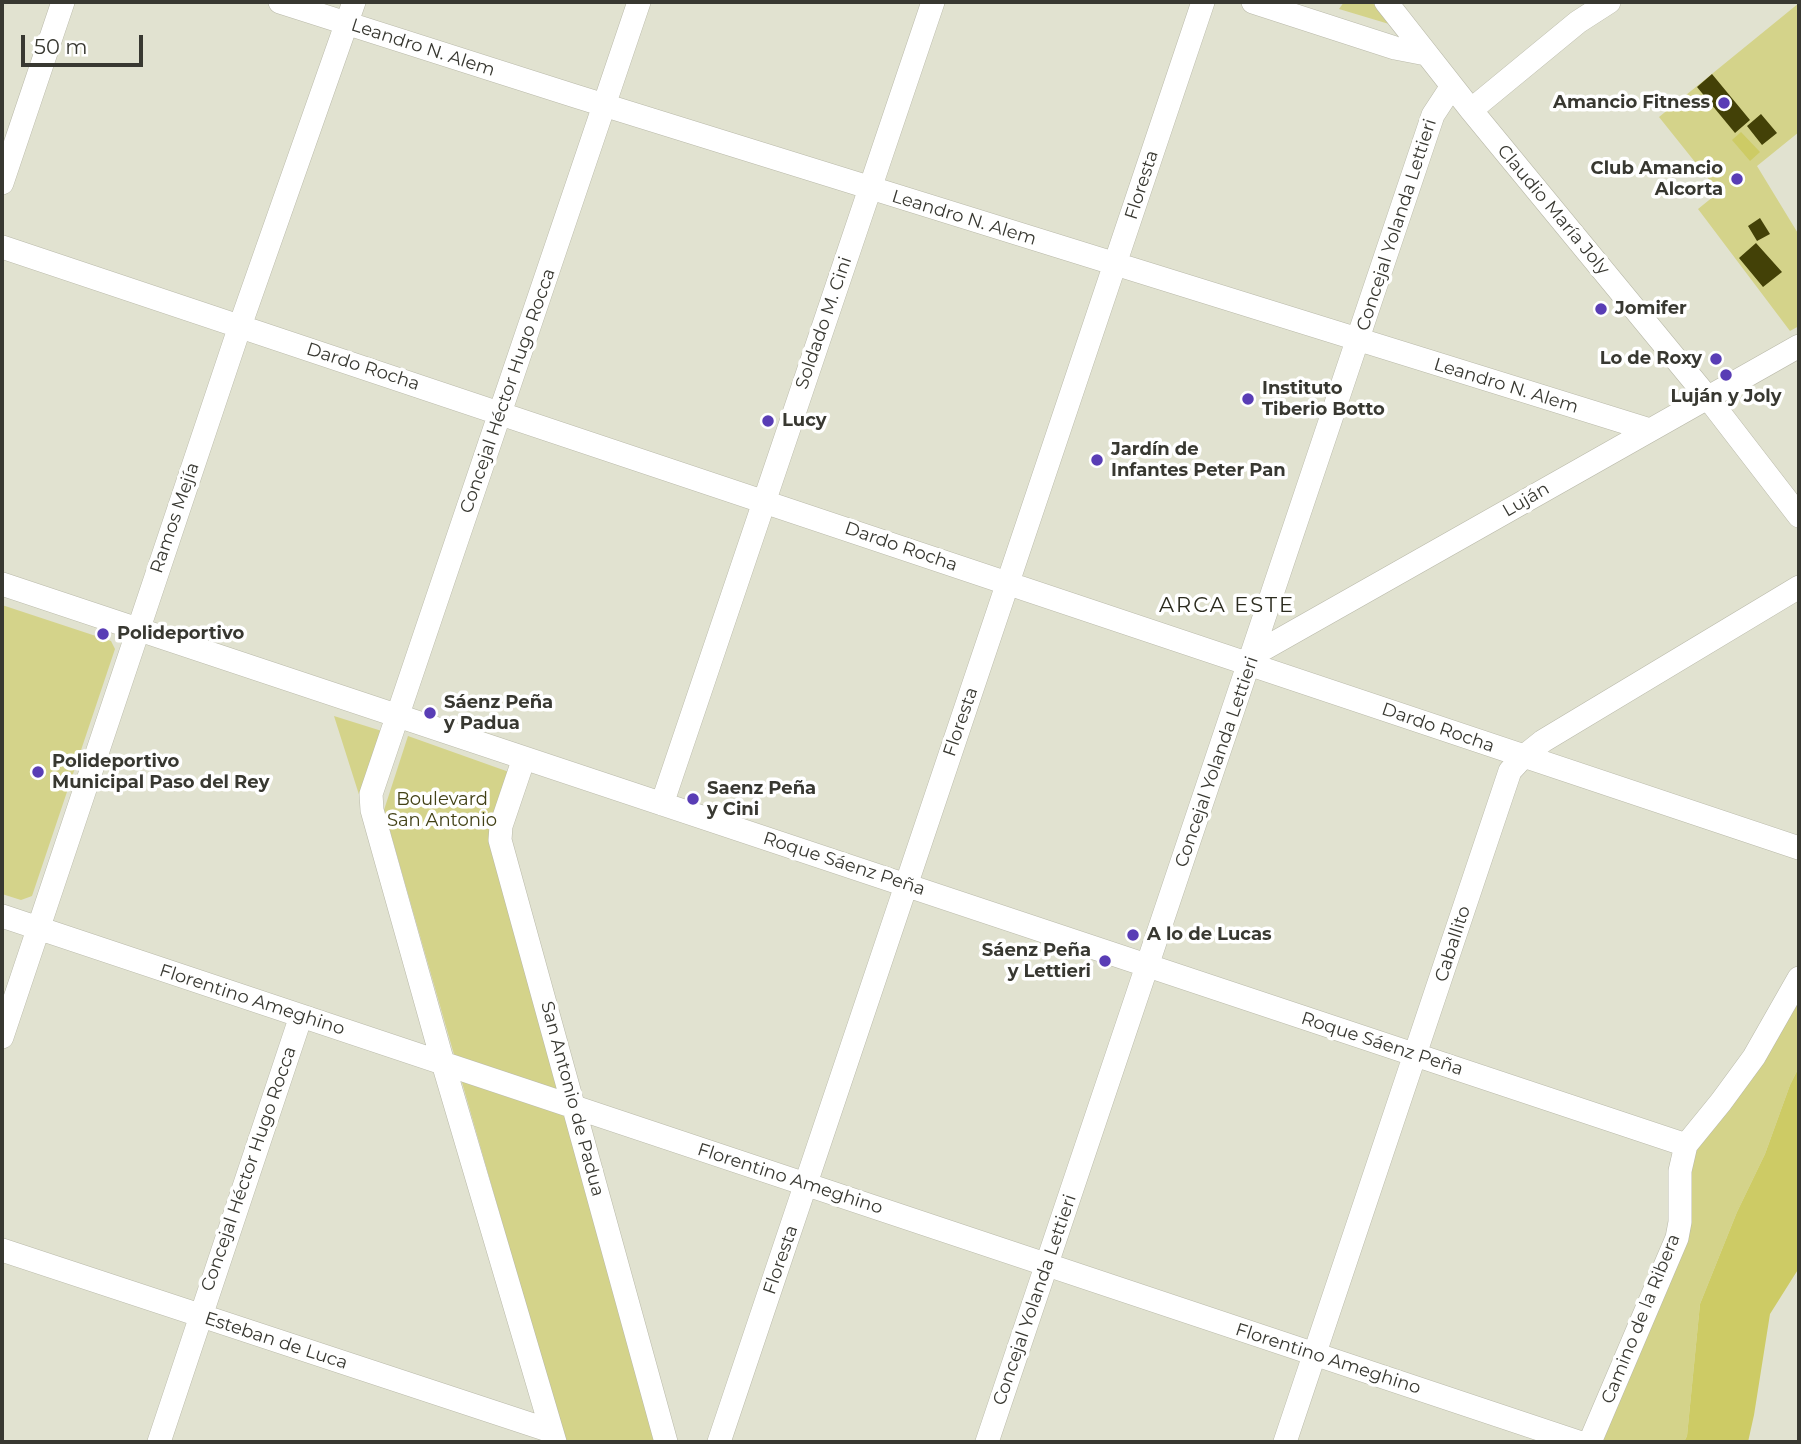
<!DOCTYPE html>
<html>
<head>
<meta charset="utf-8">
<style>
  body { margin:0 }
  #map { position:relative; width:1801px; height:1444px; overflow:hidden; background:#e1e2d0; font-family:Montserrat,sans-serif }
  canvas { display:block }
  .frame { position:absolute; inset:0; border:4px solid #383831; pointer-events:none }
  .scale { position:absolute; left:21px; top:35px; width:122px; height:32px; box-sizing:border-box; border:4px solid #383831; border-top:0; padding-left:9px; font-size:21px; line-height:24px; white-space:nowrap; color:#383831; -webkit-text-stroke:5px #fff; paint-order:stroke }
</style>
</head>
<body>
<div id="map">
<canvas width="1801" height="1444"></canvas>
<div class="frame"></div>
<div class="scale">50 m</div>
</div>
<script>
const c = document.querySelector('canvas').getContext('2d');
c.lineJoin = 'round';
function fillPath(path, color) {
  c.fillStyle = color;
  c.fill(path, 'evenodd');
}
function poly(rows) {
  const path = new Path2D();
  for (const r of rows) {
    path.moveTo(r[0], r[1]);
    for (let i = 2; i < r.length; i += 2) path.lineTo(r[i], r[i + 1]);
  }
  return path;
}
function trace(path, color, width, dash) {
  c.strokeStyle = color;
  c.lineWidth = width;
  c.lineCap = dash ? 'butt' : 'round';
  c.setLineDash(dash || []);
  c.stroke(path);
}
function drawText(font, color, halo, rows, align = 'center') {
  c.font = font + ' Montserrat,sans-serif';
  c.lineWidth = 7;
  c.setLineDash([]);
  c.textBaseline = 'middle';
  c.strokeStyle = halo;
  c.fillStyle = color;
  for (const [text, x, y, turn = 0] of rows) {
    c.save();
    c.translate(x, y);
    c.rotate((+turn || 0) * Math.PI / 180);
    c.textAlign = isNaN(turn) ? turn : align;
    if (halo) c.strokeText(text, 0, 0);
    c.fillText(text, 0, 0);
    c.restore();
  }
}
fillPath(poly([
  [1344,2,1372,2,1389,24,1339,9],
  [1799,3,1799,132,1757,166,1799,235,1799,326,1790,331,1698,209,1719,192,1659,117],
  [2,605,111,641,115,649,32,896,21,900,2,894],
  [334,716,385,732,361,801],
  [408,736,509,772,492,832,661,1442,565,1442,384,810],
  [1799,991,1799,1067,1790,1085,1765,1154,1737,1212,1700,1304,1687,1436,1684,1442,1600,1442,1687,1203,1693,1155]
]), '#d4d38a');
fillPath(poly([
  [1741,132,1760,152,1750,161,1732,140],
  [1799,1067,1799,1268,1770,1314,1754,1415,1748,1442,1684,1442,1687,1436,1700,1304,1737,1212,1765,1154,1790,1085]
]), '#cdcb65');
fillPath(poly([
  [1712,74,1750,120,1735,133,1697,87],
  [1761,114,1777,133,1762,145,1747,126],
  [1760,218,1770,234,1757,241,1748,226],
  [1756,243,1782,272,1763,287,1739,258]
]), '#434107');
const minor = poly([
  [280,2,575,96,1650,430],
  [1253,2,1395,48,1426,54],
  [1386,2,1471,110,1708,398,1799,516],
  [1471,110,1578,22,1609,2],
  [2,183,63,2],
  [2,247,1799,848],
  [2,584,1686,1145],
  [1253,655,1799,346],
  [524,758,501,826,500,840,666,1442],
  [662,804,933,2],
  [2,916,1578,1442],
  [2,1037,240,326,354,2],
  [2,1250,551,1431],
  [159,1442,301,1016],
  [555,1442,443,1063,372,810,371,794,639,2],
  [719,1442,1203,2],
  [987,1442,1433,115,1452,86],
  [1285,1442,1510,771,1523,757,1543,741,1799,587],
  [1590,1442,1677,1238,1680,1222,1680,1171,1686,1145,1721,1102,1754,1057,1799,978]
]);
trace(minor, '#b9b9a9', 24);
trace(minor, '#fff', 23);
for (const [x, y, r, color] of [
  [1724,103,7,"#593db5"],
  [1737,179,7,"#593db5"],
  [1601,309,7,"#593db5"],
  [1716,359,7,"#593db5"],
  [1726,375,7,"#593db5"],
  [1248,399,7,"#593db5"],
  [768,421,7,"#593db5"],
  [1097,460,7,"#593db5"],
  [103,634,7,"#593db5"],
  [430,713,7,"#593db5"],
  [38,772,7,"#593db5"],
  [693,799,7,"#593db5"],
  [1133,935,7,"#593db5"],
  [1105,961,7,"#593db5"]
]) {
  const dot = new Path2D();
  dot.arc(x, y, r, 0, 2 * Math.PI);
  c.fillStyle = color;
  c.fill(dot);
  trace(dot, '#fff', 2.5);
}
drawText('18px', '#383831', '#fff', [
  ["Leandro N. Alem",423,48,18],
  ["Floresta",1142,185,-72],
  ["Claudio María Joly",1553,210,50],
  ["Leandro N. Alem",964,218,17],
  ["Concejal Yolanda Lettieri",1397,225,-72],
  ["Soldado M. Cini",824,323,-71],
  ["Dardo Rocha",363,367,18],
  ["Leandro N. Alem",1506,386,17],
  ["Concejal Héctor Hugo Rocca",508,391,-71],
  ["Luján",1526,500,-30],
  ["Ramos Mejía",175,518,-71],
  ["Dardo Rocha",901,547,19],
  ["Floresta",961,722,-71],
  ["Dardo Rocha",1438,728,19],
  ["Concejal Yolanda Lettieri",1217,762,-71],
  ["Roque Sáenz Peña",844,864,18],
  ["Caballito",1453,944,-72],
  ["Florentino Ameghino",252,1000,18],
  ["Roque Sáenz Peña",1382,1044,18],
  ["San Antonio de Padua",572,1099,75],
  ["Concejal Héctor Hugo Rocca",249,1169,-71],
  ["Florentino Ameghino",790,1179,18],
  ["Floresta",781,1260,-71],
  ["Concejal Yolanda Lettieri",1035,1300,-71],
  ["Camino de la Ribera",1641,1319,-68],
  ["Esteban de Luca",276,1341,18],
  ["Florentino Ameghino",1328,1359,18]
]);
drawText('bold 18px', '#383831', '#fff', [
  ["Amancio Fitness",1710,103,"right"],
  ["Club Amancio",1723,169,"right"],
  ["Alcorta",1723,190,"right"],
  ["Jomifer",1615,309],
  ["Lo de Roxy",1702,359,"right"],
  ["Instituto",1262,389],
  ["Tiberio Botto",1262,410],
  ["Luján y Joly",1726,397,"center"],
  ["Lucy",782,421],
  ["Jardín de",1111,450],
  ["Infantes Peter Pan",1111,471],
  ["Polideportivo",117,634],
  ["Sáenz Peña",444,703],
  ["y Padua",444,724],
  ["Polideportivo",52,762],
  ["Municipal Paso del Rey",52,783],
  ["Saenz Peña",707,789],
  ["y Cini",707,810],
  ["A lo de Lucas",1147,935],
  ["Sáenz Peña",1091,951,"right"],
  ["y Lettieri",1091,972,"right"]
], 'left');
drawText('18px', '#424116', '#fff', [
  ["Boulevard",442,800],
  ["San Antonio",442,821]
]);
c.letterSpacing = '2px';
drawText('21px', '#2b2b1e', '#fff', [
  ["ARCA ESTE",1227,606]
]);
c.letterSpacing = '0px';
</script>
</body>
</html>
